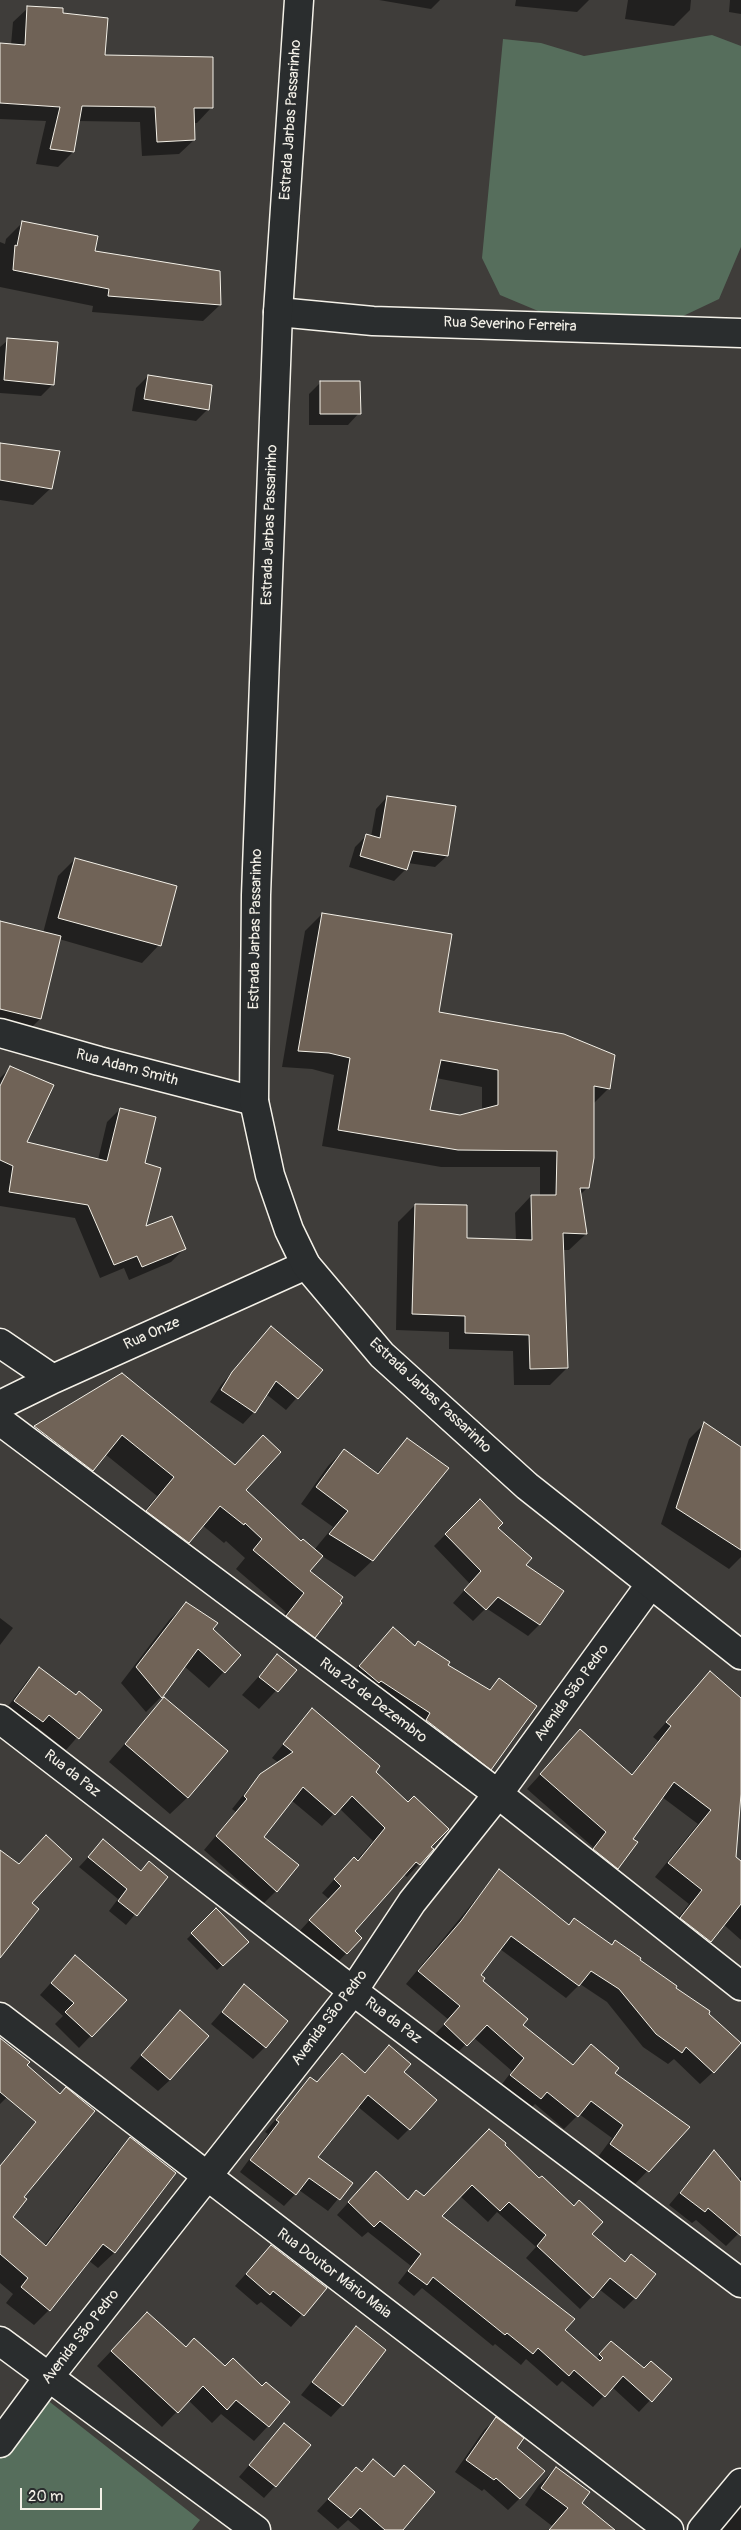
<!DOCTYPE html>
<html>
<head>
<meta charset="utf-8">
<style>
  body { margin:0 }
  #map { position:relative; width:741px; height:2530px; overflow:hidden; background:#3f3d3a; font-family:Pangolin,sans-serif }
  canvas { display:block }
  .scale { position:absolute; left:20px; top:2488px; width:82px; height:22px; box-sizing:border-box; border:2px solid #f4f1e8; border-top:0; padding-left:6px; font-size:15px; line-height:18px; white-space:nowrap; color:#f4f1e8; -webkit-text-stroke:4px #2a2d2e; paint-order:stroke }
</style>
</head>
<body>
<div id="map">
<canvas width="741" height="2530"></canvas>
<div class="scale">20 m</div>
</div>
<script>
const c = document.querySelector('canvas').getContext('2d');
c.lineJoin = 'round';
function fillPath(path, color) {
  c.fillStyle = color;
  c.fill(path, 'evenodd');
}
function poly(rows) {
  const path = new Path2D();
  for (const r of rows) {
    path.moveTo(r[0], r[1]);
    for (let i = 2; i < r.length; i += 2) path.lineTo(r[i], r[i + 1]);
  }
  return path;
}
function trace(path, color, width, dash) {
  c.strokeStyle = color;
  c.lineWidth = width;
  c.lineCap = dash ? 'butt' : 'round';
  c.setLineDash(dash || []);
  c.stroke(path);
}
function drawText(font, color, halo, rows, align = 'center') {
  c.font = font + ' Pangolin,sans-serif';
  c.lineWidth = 5;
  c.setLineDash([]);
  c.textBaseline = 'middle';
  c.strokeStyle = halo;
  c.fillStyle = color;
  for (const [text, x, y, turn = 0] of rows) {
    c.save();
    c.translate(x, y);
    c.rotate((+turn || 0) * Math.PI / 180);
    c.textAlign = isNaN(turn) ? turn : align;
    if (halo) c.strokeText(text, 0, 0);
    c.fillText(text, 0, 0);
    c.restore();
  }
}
fillPath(poly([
  [712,35,741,46,741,247,719,299,681,317,543,313,500,295,482,258,503,39,541,43,584,56],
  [46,2399,200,2520,192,2530,0,2530,0,2458]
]), '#566e5c');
fillPath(poly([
  [379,0,440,0,431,9],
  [516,0,589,0,577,12,515,6],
  [628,0,691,0,690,10,674,26,625,19],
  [730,0,741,0,741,14,729,12],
  [28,8,62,15,104,57,211,108,197,123,193,123,194,140,179,154,142,156,140,122,78,121,73,152,58,167,36,164,46,121,0,119,0,45,11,45,13,22],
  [23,222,93,252,220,305,203,321,92,312,93,306,0,287,0,242,5,244,6,239],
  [8,340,53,384,41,396,0,393,0,347],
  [148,376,208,409,196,421,132,411,136,388],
  [321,382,359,413,348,425,309,425,309,394],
  [0,444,51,488,33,505,0,500],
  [387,797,447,856,435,867,408,863,406,869,394,881,349,867,355,847,367,835,371,837,376,809],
  [75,859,159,945,142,963,59,939,40,1019,24,1035,0,1029,0,922,43,933,58,876],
  [322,914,438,1013,609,1088,593,1104,588,1187,580,1195,586,1234,569,1250,563,1250,567,1368,550,1385,514,1385,513,1351,449,1349,449,1332,396,1330,398,1222,415,1205,465,1239,516,1241,515,1213,531,1196,540,1196,540,1167,441,1167,322,1146,334,1075,312,1069,282,1067,305,931],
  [436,1078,482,1087,482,1110,460,1116,428,1111],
  [10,1068,25,1143,98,1160,107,1122,120,1109,143,1164,145,1228,184,1249,171,1262,129,1280,124,1268,100,1278,75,1218,0,1206,0,1078],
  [271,1327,321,1370,286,1410,266,1394,254,1412,243,1424,210,1402,221,1385],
  [122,1374,301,1543,314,1550,333,1527,301,1504,328,1466,344,1450,376,1474,407,1440,447,1468,372,1561,355,1577,322,1556,309,1571,339,1601,314,1637,296,1655,269,1635,286,1612,236,1569,245,1558,226,1541,224,1543,202,1525,170,1561,129,1530,157,1496,105,1454,73,1488,16,1445,34,1427],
  [704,1424,741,1449,741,1557,729,1569,661,1524,689,1439],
  [479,1501,524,1566,539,1625,528,1636,486,1608,473,1621,453,1603,470,1584,434,1546],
  [186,1604,239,1655,209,1688,184,1666,161,1697,146,1712,121,1683,170,1619],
  [0,1618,13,1628,0,1645],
  [418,1642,447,1666,488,1690,499,1680,490,1769,476,1783,346,1680,379,1643,414,1647],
  [277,1656,295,1670,259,1709,242,1695],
  [39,1669,75,1696,101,1710,66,1750,37,1727,30,1733,3,1713,27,1681],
  [710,1673,741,1700,741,1779,735,1857,741,1862,741,1940,723,1924,696,1955,667,1932,689,1904,655,1877,698,1824,662,1797,632,1839,617,1868,603,1882,580,1864,593,1847,527,1789,580,1731,631,1775,658,1741,653,1737],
  [164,1699,188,1797,170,1814,109,1762],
  [312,1709,374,1772,432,1850,407,1877,403,1874,353,1931,361,1938,334,1966,297,1934,329,1899,322,1893,341,1872,356,1861,373,1841,339,1808,322,1826,291,1800,263,1837,276,1891,264,1903,204,1850,236,1812,232,1809,248,1789,261,1775,279,1763,272,1758],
  [103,1841,140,1871,149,1863,166,1877,126,1925,109,1911,118,1899,79,1867],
  [499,1871,569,1925,575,1919,611,1946,615,1942,674,1988,713,2072,700,2084,674,2059,668,2064,643,2047,607,2002,580,1984,566,1998,500,1949,479,1975,481,1981,521,2025,572,2065,591,2045,614,2073,688,2128,635,2184,598,2157,612,2138,579,2114,564,2129,535,2104,528,2111,499,2088,512,2071,473,2037,453,2057,432,2037,449,2020,406,1984],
  [216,1910,247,1942,217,1970,187,1939],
  [75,1956,125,2000,79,2048,55,2024,63,2016,40,1995],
  [244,1986,265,2047,253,2059,211,2024],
  [180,2012,170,2080,158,2091,130,2068],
  [0,2040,7,2097,0,2104],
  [389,2047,403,2072,409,2129,398,2140,357,2106,316,2157,351,2183,328,2211,299,2190,284,2206,240,2172,268,2134,265,2132,310,2079,316,2083,342,2054,364,2074],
  [130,2139,174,2173,114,2253,98,2268,88,2260,49,2310,34,2325,6,2303,13,2294,0,2283,0,2168,22,2197,11,2218,44,2246,115,2154],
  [503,2146,590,2234,624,2263,631,2256,635,2298,624,2309,599,2289,580,2309,526,2258,536,2247,497,2212,488,2222,460,2196,440,2216,596,2359,600,2354,670,2379,639,2412,612,2387,593,2407,562,2381,557,2386,526,2359,521,2365,495,2344,493,2346,422,2288,414,2296,398,2283,411,2266,368,2232,362,2237,337,2215,365,2184,407,2201,416,2191,424,2197],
  [714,2152,738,2180,741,2177,741,2231,726,2246,696,2220,692,2223,669,2205],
  [260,2258,325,2288,291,2327,261,2302,257,2305,235,2286],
  [147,2313,268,2426,254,2441,221,2414,212,2423,188,2400,162,2427,97,2366],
  [356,2327,342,2405,331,2417,301,2395],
  [496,2419,516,2448,520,2498,508,2510,484,2489,482,2491,455,2472,484,2430],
  [284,2424,275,2486,264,2498,239,2477],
  [404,2467,401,2530,360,2530,348,2520,338,2529,317,2511,356,2469,361,2473,393,2478],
  [556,2468,580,2503,613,2530,548,2530,552,2526,525,2505,539,2485],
  [741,2504,741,2530,720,2530]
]), '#0007');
const building = poly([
  [27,6,63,8,63,13,108,18,105,55,213,57,213,108,194,108,195,140,157,142,155,107,82,106,74,152,50,149,60,107,0,103,0,43,25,45,27,6],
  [22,221,98,236,95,251,220,271,221,305,108,296,109,289,13,270,15,245,17,246,22,221],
  [7,338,58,342,54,385,4,380,7,338],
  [148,375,212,385,209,410,144,399,148,375],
  [320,381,360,381,361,414,320,414,320,381],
  [0,443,60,451,52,489,0,480,0,443],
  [387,796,456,806,448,856,413,851,407,870,360,856,366,834,380,838,387,796],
  [75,858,177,886,161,946,58,918,75,858],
  [322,913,452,934,439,1012,564,1034,615,1055,610,1089,594,1086,594,1158,589,1188,580,1188,587,1234,563,1233,568,1368,530,1369,529,1335,465,1333,465,1316,412,1314,415,1204,467,1205,467,1238,532,1240,531,1195,556,1195,557,1151,458,1150,338,1130,350,1058,329,1053,298,1051,322,913],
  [441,1060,498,1070,498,1105,460,1115,430,1110,441,1060],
  [0,921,61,936,41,1019,0,1009,0,921],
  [10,1066,54,1085,27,1142,107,1161,120,1108,156,1117,145,1163,161,1168,146,1226,172,1216,186,1249,142,1267,137,1256,114,1265,88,1205,9,1192,13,1166,0,1160,0,1086,10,1066],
  [271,1326,323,1370,298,1399,276,1381,255,1413,221,1390,232,1372,271,1326],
  [122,1373,235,1465,263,1435,281,1452,246,1490,301,1541,303,1539,323,1556,310,1571,343,1597,340,1601,342,1603,315,1638,286,1616,304,1593,253,1550,262,1539,245,1523,244,1525,220,1506,189,1543,146,1511,174,1477,122,1435,93,1471,34,1426,122,1373],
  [704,1422,741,1447,741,1550,676,1508,704,1422],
  [407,1438,449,1468,373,1561,329,1534,348,1511,316,1487,344,1449,378,1474,407,1438],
  [480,1499,503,1523,498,1528,532,1558,526,1565,564,1591,540,1625,498,1597,486,1610,464,1590,481,1571,445,1534,480,1499],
  [186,1602,218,1623,213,1629,241,1655,225,1673,198,1649,162,1698,136,1667,186,1602],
  [393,1627,415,1646,418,1641,450,1662,448,1665,490,1690,499,1678,537,1706,491,1770,426,1720,430,1713,381,1681,379,1683,359,1666,393,1627],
  [277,1654,297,1670,278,1692,259,1677,277,1654],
  [39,1667,76,1695,79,1691,102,1710,79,1739,49,1715,43,1722,14,1701,39,1667],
  [710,1671,741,1698,741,1794,736,1857,741,1861,741,1904,711,1942,680,1918,702,1890,668,1863,711,1810,674,1782,633,1839,638,1842,618,1869,593,1849,606,1832,540,1774,580,1729,632,1775,671,1726,666,1722,710,1671],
  [164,1697,228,1751,188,1798,125,1744,164,1697],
  [312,1708,380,1766,376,1772,408,1802,414,1796,449,1829,431,1847,434,1849,420,1865,416,1862,355,1931,362,1938,347,1954,309,1920,341,1886,334,1879,354,1857,358,1861,385,1828,352,1796,335,1815,303,1787,264,1837,299,1865,277,1892,216,1836,247,1799,244,1796,260,1774,293,1752,283,1744,312,1708],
  [46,1835,72,1859,32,1903,39,1909,0,1958,0,1850,19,1864,46,1835],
  [103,1839,141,1871,149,1861,168,1877,137,1916,118,1901,127,1889,88,1857,103,1839],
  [499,1869,569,1925,574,1918,612,1945,615,1940,641,1958,640,1960,677,1986,676,1988,710,2011,709,2014,741,2043,714,2073,686,2047,682,2053,656,2034,619,1989,591,1971,579,1986,511,1936,481,1975,485,1978,483,1981,528,2019,523,2025,573,2065,591,2044,619,2068,615,2073,690,2127,649,2172,610,2144,623,2125,591,2101,578,2117,547,2092,541,2099,510,2075,524,2058,487,2025,467,2046,444,2024,460,2006,418,1971,461,1921,499,1869],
  [216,1908,249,1942,223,1966,191,1933,216,1908],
  [75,1955,127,2000,92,2037,65,2012,74,2003,51,1983,75,1955],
  [244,1984,288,2021,266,2048,222,2012,244,1984],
  [180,2010,209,2036,170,2080,141,2055,180,2010],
  [0,2038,30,2062,27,2065,60,2094,66,2087,95,2111,24,2197,27,2199,13,2217,46,2246,130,2137,176,2173,115,2253,103,2244,50,2311,21,2287,28,2278,0,2254,0,2166,36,2122,0,2092,0,2038],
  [389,2045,411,2064,404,2072,437,2100,410,2130,368,2095,318,2157,353,2183,340,2200,309,2178,296,2195,250,2160,279,2122,276,2120,310,2077,317,2082,342,2053,365,2073,389,2045],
  [489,2129,506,2143,505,2145,539,2178,542,2176,574,2206,579,2200,603,2222,592,2234,625,2262,631,2254,656,2274,636,2299,610,2278,593,2298,537,2246,546,2235,509,2202,500,2211,472,2185,442,2216,575,2319,565,2330,600,2361,603,2358,599,2354,611,2341,644,2368,651,2361,672,2379,652,2402,623,2376,605,2397,574,2370,569,2376,538,2348,533,2354,507,2333,505,2335,433,2277,427,2285,408,2271,421,2254,380,2221,374,2227,348,2202,376,2171,408,2200,416,2190,424,2196,489,2129],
  [714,2150,741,2182,741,2236,708,2208,705,2212,680,2193,714,2150],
  [271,2245,327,2288,304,2316,273,2291,270,2295,246,2274,271,2245],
  [147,2312,186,2347,194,2338,225,2366,233,2358,262,2386,266,2382,290,2402,269,2427,236,2400,227,2410,203,2386,178,2413,111,2351,147,2312],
  [356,2326,386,2350,343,2406,312,2382,356,2326],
  [496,2417,524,2438,517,2448,545,2471,520,2499,496,2478,494,2480,466,2460,496,2417],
  [284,2423,311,2445,276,2487,249,2465,284,2423],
  [373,2459,394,2477,404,2465,435,2492,403,2530,385,2530,360,2508,351,2518,328,2499,356,2467,362,2472,373,2459],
  [556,2467,590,2492,582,2503,615,2530,549,2530,568,2508,541,2488,556,2467]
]);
fillPath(building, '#706357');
trace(building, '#f4f1e8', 1);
const minor = poly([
  [278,312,373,321,741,333],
  [0,1033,99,1061,254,1101],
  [0,1343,53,1379],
  [0,1405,53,1379,306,1265],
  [0,1421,498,1794,741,1986],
  [0,1719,353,1991,741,2283],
  [0,2017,669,2530],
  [0,2341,256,2530],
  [0,2443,48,2378,353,1991,412,1902,498,1794,650,1585],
  [702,2530,741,2483]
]);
const tertiary = poly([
  [299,0,278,312,256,895,254,1101,270,1175,289,1230,306,1265,382,1355,527,1486,741,1655]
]);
trace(minor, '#f4f1e8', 31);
trace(tertiary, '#f4f1e8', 31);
trace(minor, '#2a2d2e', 28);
trace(tertiary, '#2a2d2e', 28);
drawText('15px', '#f4f1e8', '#2a2d2e', [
  ["Estrada Jarbas Passarinho",291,120,-86],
  ["Rua Severino Ferreira",510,325,2],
  ["Estrada Jarbas Passarinho",270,525,-88],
  ["Estrada Jarbas Passarinho",256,929,-89],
  ["Rua Adam Smith",127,1068,15],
  ["Rua Onze",152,1334,-24],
  ["Estrada Jarbas Passarinho",430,1396,43],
  ["Avenida São Pedro",572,1693,-54],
  ["Rua 25 de Dezembro",373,1701,37],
  ["Rua da Paz",72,1774,38],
  ["Avenida São Pedro",330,2018,-53],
  ["Rua da Paz",393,2021,37],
  ["Rua Doutor Mário Maia",334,2274,37],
  ["Avenida São Pedro",81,2337,-52]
]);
</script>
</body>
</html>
